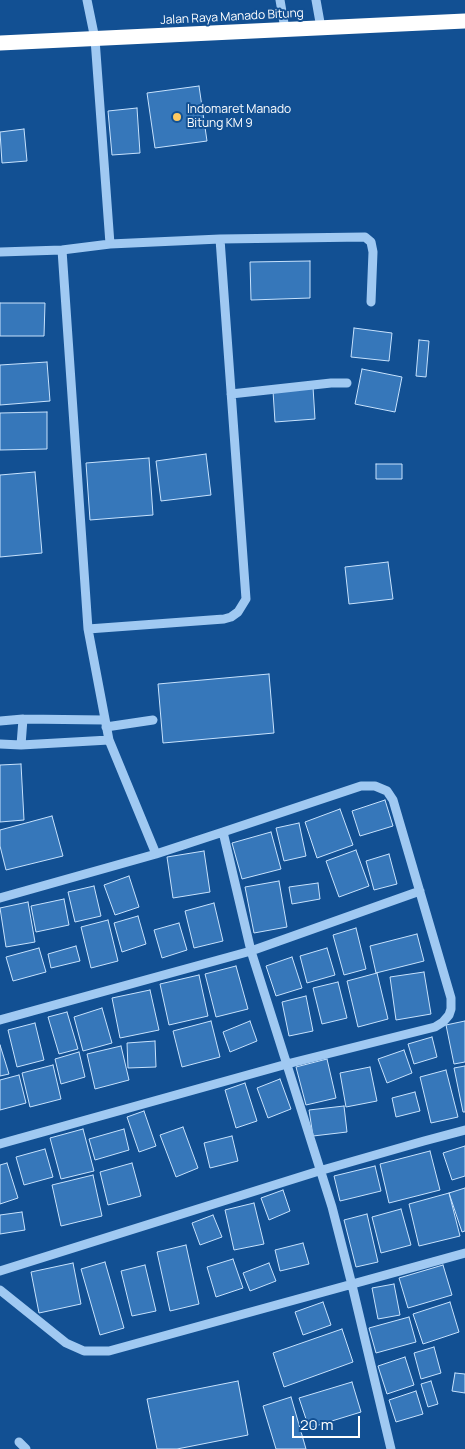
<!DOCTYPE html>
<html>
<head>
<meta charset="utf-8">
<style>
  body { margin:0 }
  #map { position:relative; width:465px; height:1449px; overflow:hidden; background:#125093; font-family:Manrope,sans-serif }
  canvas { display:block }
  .scale { position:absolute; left:292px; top:1416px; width:68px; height:22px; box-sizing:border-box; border:2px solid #fff; border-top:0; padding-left:6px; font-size:15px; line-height:18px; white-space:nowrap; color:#fff; -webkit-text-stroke:4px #125093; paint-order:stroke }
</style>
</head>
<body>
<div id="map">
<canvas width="465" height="1449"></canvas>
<div class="scale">20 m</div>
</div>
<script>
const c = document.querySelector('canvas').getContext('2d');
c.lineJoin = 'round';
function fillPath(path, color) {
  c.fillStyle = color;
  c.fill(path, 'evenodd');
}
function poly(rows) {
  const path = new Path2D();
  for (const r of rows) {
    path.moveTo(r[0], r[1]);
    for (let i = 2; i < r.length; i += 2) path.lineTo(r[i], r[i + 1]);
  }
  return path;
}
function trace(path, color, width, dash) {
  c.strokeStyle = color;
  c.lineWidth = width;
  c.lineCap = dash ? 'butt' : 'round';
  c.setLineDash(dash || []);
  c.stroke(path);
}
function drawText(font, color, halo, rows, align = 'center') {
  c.font = font + ' Manrope,sans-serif';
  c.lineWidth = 4;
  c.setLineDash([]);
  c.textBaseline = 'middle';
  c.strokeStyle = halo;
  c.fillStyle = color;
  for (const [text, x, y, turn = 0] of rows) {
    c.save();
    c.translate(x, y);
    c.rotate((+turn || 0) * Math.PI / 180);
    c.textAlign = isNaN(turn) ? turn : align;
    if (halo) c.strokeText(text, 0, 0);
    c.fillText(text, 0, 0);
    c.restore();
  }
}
const building = poly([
  [199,86,207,141,155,148,147,93,199,86],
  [137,108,140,153,112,155,108,111,137,108],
  [24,129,27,161,2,163,0,132,24,129],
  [310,261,310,298,251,300,250,262,310,261],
  [0,303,45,303,44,336,0,336,0,303],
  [354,328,392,333,389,361,351,357,354,328],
  [419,340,429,341,426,377,416,376,419,340],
  [47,362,50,401,0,405,0,365,47,362],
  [362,369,402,377,395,412,355,404,362,369],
  [313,387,315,419,275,422,273,391,313,387],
  [47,412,47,449,0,450,0,413,47,412],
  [206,454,211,495,161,501,156,461,206,454],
  [149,458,153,515,90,520,86,463,149,458],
  [376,464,402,464,402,479,376,479,376,464],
  [35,472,42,553,0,557,0,475,35,472],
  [388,562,393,599,349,604,345,567,388,562],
  [269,674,274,733,163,743,158,684,269,674],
  [21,764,24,820,0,822,0,765,21,764],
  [385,800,393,826,360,836,352,811,385,800],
  [340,809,353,845,317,858,305,822,340,809],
  [52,816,63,856,6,870,0,846,0,830,52,816],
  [299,823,306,856,284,861,276,828,299,823],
  [271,832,281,869,242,879,232,843,271,832],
  [356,850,369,886,339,897,326,861,356,850],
  [204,851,210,892,173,898,167,857,204,851],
  [389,854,397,884,374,890,366,861,389,854],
  [129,876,139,907,115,915,104,885,129,876],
  [279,881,287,927,254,933,245,887,279,881],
  [318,883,320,899,292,904,289,887,318,883],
  [94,886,101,916,75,922,68,892,94,886],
  [64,899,69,925,36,932,31,906,64,899],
  [28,902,35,942,6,947,0,908,28,902],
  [214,903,223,941,194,948,185,911,214,903],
  [138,916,146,944,122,952,114,923,138,916],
  [108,920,118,961,91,968,81,927,108,920],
  [179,923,187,950,162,958,154,930,179,923],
  [356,928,366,969,344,975,333,935,356,928],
  [417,934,424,961,376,973,370,946,417,934],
  [76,946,80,961,51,968,48,954,76,946],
  [39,948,46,972,13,981,6,957,39,948],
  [327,948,335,975,307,983,300,956,327,948],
  [292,957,302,988,276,996,266,966,292,957],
  [236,966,248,1009,216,1017,205,974,236,966],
  [424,972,431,1014,396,1020,390,977,424,972],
  [377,973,388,1019,358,1027,347,981,377,973],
  [199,975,208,1016,169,1025,160,984,199,975],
  [338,982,347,1018,322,1024,313,988,338,982],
  [150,990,159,1030,120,1038,112,998,150,990],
  [306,996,313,1031,289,1036,282,1002,306,996],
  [102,1008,112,1043,83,1051,74,1017,102,1008],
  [67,1012,78,1049,59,1054,48,1017,67,1012],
  [211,1021,220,1057,182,1067,173,1031,211,1021],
  [250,1021,257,1041,230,1052,223,1032,250,1021],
  [465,1021,465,1062,454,1064,446,1025,465,1021],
  [35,1023,44,1060,17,1067,8,1030,35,1023],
  [432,1037,437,1057,414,1064,408,1044,432,1037],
  [155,1041,156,1067,128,1068,127,1043,155,1041],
  [0,1045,9,1074,0,1076,0,1045],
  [121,1046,129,1080,95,1089,87,1054,121,1046],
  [404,1050,412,1073,387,1083,378,1059,404,1050],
  [79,1052,85,1077,61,1084,55,1059,79,1052],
  [327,1059,336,1098,306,1105,296,1067,327,1059],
  [53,1065,61,1099,30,1107,22,1073,53,1065],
  [465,1066,465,1112,463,1112,454,1068,465,1066],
  [370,1067,377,1101,346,1107,340,1073,370,1067],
  [446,1070,458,1117,431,1123,420,1077,446,1070],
  [19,1075,26,1103,0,1110,0,1080,19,1075],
  [280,1079,291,1109,268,1118,257,1088,280,1079],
  [245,1083,257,1121,236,1128,225,1090,245,1083],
  [415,1092,420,1111,396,1117,392,1098,415,1092],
  [344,1106,347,1132,313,1136,309,1110,344,1106],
  [144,1111,156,1146,139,1152,127,1117,144,1111],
  [183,1127,198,1168,176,1177,160,1135,183,1127],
  [83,1129,94,1171,61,1179,50,1138,83,1129],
  [124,1129,129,1150,95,1160,89,1139,124,1129],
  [232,1136,238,1161,210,1168,204,1143,232,1136],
  [465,1146,465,1176,452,1180,443,1153,465,1146],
  [45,1149,53,1177,24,1185,16,1157,45,1149],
  [430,1151,440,1190,389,1203,380,1164,430,1151],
  [7,1163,18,1198,0,1204,0,1165,7,1163],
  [132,1163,141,1196,108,1205,100,1172,132,1163],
  [375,1166,381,1191,340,1201,334,1176,375,1166],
  [93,1175,102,1216,61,1226,52,1185,93,1175],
  [465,1188,465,1231,462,1232,449,1193,465,1188],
  [283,1190,290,1211,269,1220,261,1198,283,1190],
  [449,1193,460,1236,419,1246,409,1204,449,1193],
  [254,1203,264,1244,234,1250,225,1210,254,1203],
  [401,1209,411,1245,381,1253,372,1217,401,1209],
  [22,1212,25,1230,0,1234,0,1215,22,1212],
  [367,1214,378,1262,356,1267,344,1220,367,1214],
  [213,1215,222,1237,200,1245,192,1223,213,1215],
  [303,1243,309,1264,280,1271,275,1250,303,1243],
  [186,1245,199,1304,170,1311,157,1252,186,1245],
  [233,1259,243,1288,216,1297,207,1267,233,1259],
  [105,1262,124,1328,100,1335,81,1269,105,1262],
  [73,1263,81,1304,39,1313,31,1272,73,1263],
  [269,1263,276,1281,250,1291,243,1273,269,1263],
  [145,1265,156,1311,132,1316,121,1271,145,1265],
  [443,1265,452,1295,408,1308,399,1278,443,1265],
  [394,1284,400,1315,378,1319,372,1288,394,1284],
  [323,1302,331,1325,303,1335,295,1312,323,1302],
  [450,1302,459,1332,423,1344,413,1314,450,1302],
  [409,1317,416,1342,376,1353,369,1328,409,1317],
  [342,1329,353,1362,284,1387,273,1353,342,1329],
  [434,1347,441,1373,421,1379,414,1353,434,1347],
  [405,1357,414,1385,387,1394,378,1366,405,1357],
  [455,1373,465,1374,465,1393,452,1391,455,1373],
  [238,1381,248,1435,177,1449,157,1449,147,1399,238,1381],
  [431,1381,438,1404,428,1407,421,1384,431,1381],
  [352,1382,361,1412,309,1428,299,1398,352,1382],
  [416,1391,423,1414,396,1422,389,1400,416,1391],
  [291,1397,306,1449,276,1449,263,1406,291,1397]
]);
fillPath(building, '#3677ba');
trace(building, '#c7e2fd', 1);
trace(poly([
  [280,0,285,29],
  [316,0,321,28],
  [220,239,365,237,371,242,373,252,371,302],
  [62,250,88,629,109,740,156,854,223,832,251,951,332,1207,352,1285,391,1449],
  [0,252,62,250,110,244,95,39,87,0],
  [231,394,331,383,347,383],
  [88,629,224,619,231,617,238,612,246,599,220,239,110,244],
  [0,721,23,719,104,720],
  [106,727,153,720],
  [0,744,21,745,109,740],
  [21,745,23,719],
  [0,898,156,854],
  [0,1020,251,951,420,891],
  [0,1144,287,1064,435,1027,443,1022,449,1015,451,1009,451,998,393,800,387,791,375,786,361,786,223,832],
  [0,1271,319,1171,424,1141,465,1130],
  [0,1290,66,1343,84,1351,109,1351,465,1253],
  [19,1442,26,1449]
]), '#a0c9f2', 9);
trace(poly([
  [0,43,465,21]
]), '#fff', 15);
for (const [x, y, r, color] of [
  [177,117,5,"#ffca61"]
]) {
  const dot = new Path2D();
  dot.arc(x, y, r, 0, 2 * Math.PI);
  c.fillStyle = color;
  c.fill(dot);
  trace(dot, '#125093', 2);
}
drawText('12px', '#fff', '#125093', [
  ["Jalan Raya Manado Bitung",232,17,-3]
]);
drawText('12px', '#fff', '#125093', [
  ["Indomaret Manado",187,110],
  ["Bitung KM 9",187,124]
], 'left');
</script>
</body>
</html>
